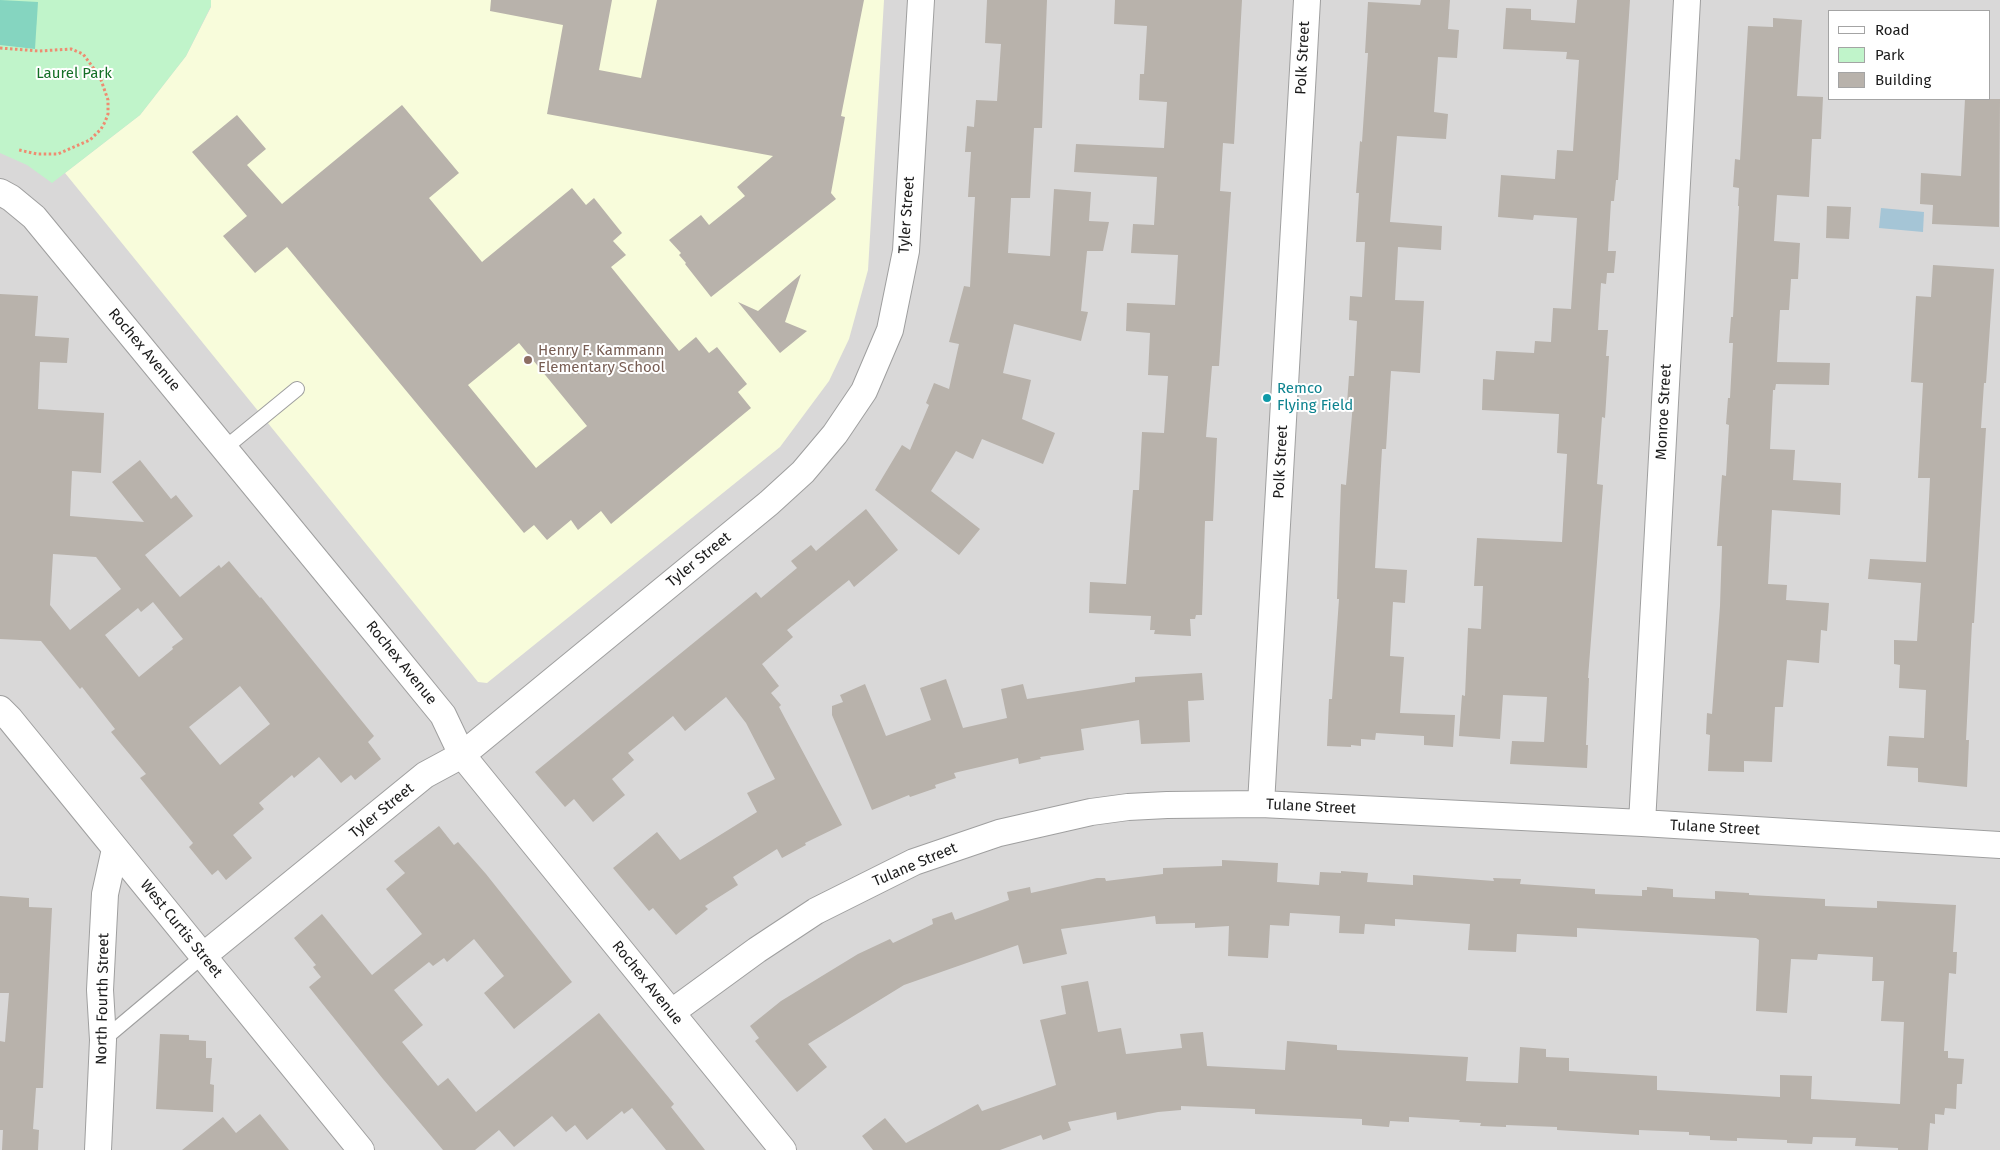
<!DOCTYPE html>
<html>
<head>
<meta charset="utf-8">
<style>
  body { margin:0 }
  #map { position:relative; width:2000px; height:1150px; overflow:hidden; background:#eceae1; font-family:"Fira Sans",sans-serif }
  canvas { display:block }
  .legend { position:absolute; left:1828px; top:10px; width:162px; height:90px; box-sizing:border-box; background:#fff; border:1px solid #a4a4a4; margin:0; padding:6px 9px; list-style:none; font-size:15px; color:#1b1b1b }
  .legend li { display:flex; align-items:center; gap:10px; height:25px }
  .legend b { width:25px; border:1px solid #a4a4a4 }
</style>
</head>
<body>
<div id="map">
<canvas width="2000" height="1150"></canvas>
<ul class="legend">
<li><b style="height:6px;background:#fff"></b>Road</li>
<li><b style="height:14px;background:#c0f4ca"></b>Park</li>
<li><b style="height:14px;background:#b8b2ab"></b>Building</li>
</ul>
</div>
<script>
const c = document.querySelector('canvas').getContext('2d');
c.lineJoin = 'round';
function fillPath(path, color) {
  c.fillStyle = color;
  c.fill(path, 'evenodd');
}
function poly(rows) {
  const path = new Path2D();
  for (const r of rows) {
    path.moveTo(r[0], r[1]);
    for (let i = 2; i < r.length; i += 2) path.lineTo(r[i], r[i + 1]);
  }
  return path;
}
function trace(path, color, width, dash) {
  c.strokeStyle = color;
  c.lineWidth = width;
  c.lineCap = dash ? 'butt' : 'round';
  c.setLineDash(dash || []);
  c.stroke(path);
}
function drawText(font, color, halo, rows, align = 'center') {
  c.font = font + ' "Fira Sans",sans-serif';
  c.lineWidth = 4;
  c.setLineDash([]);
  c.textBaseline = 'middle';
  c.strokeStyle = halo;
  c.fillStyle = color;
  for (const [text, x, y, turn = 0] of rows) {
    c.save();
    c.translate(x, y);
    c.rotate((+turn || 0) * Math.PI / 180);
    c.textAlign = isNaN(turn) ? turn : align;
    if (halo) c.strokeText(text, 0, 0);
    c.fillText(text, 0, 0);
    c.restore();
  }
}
fillPath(poly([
  [0,0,2000,0,2000,1150,0,1150],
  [1829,11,1989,11,1989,99,1829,99]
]), '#d9d8d8');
fillPath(poly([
  [211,0,884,0,868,270,849,339,829,381,780,447,487,683,478,682,65,173,140,115,186,56,211,7]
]), '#f8fcdb');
fillPath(poly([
  [0,0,211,0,211,6,186,56,140,115,52,183,27,165,0,153]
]), '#c0f4ca');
fillPath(poly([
  [0,0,38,2,35,49,0,45]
]), '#85d5c0');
fillPath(poly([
  [1881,208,1924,212,1923,232,1879,228]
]), '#a5c5d6');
fillPath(poly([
  [491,0,612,0,599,70,641,78,657,0,864,0,841,116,845,117,831,193,836,199,711,297,685,264,686,263,679,255,681,253,669,240,701,215,709,225,745,196,737,187,773,156,547,114,563,25,490,11],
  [987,0,1047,0,1042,128,1034,128,1030,198,1011,198,1008,253,1050,256,1054,189,1091,192,1089,221,1109,222,1103,251,1087,251,1081,311,1088,312,1081,341,1014,324,1003,373,1031,380,1022,419,1055,433,1043,464,982,439,973,459,956,451,931,491,980,529,959,555,875,490,902,445,910,450,929,405,926,403,934,383,949,389,959,344,949,342,964,286,970,287,975,197,968,197,971,152,965,152,967,126,974,127,976,100,997,101,1001,44,985,43],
  [1115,0,1242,0,1234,144,1223,143,1220,191,1231,192,1219,366,1212,366,1206,437,1217,438,1213,521,1205,521,1202,615,1196,615,1195,619,1190,619,1191,636,1154,634,1155,630,1150,630,1151,616,1089,613,1090,582,1126,584,1133,490,1139,490,1142,432,1164,433,1168,376,1148,375,1150,333,1126,331,1127,303,1175,305,1178,255,1131,253,1133,224,1154,225,1157,177,1074,172,1076,144,1164,148,1167,102,1139,100,1140,74,1144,74,1147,26,1114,24],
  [1421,0,1450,0,1448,29,1459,30,1457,58,1438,57,1434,112,1448,114,1446,139,1397,136,1390,222,1442,226,1441,250,1398,247,1395,300,1424,301,1420,373,1391,371,1386,449,1382,449,1375,568,1407,570,1405,603,1393,602,1390,656,1404,657,1400,713,1455,715,1453,747,1424,745,1424,736,1376,733,1375,740,1361,739,1361,746,1351,745,1351,747,1327,746,1329,699,1332,699,1339,599,1337,599,1341,484,1346,485,1353,403,1347,403,1349,376,1354,376,1357,321,1349,320,1350,296,1362,297,1365,242,1356,242,1359,193,1356,193,1360,141,1362,142,1368,53,1365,53,1368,2,1420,5],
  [1577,0,1630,0,1618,180,1616,180,1614,201,1611,201,1608,251,1616,251,1614,273,1607,273,1606,284,1601,283,1598,330,1608,330,1606,356,1609,356,1605,418,1602,417,1597,484,1603,485,1588,678,1589,678,1586,745,1588,745,1587,768,1510,764,1512,741,1544,742,1547,697,1503,695,1500,739,1459,736,1462,695,1465,696,1468,628,1481,629,1483,586,1474,586,1477,538,1562,542,1567,454,1557,453,1559,414,1482,410,1483,379,1494,380,1496,351,1534,353,1535,341,1551,342,1553,308,1571,309,1577,218,1534,215,1533,220,1498,217,1501,175,1555,179,1557,150,1573,151,1579,60,1566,59,1567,52,1503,49,1506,8,1531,9,1531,20,1575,23],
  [1773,18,1802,20,1797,96,1823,97,1821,139,1812,139,1809,197,1777,195,1774,241,1800,243,1798,279,1791,279,1789,310,1780,310,1777,362,1830,363,1829,385,1776,384,1775,390,1773,390,1770,449,1795,450,1793,480,1841,483,1840,515,1772,510,1768,584,1787,585,1786,600,1829,603,1827,631,1821,630,1819,663,1787,660,1783,707,1775,707,1772,762,1744,761,1744,772,1708,771,1710,735,1706,734,1707,713,1712,714,1720,606,1722,546,1717,546,1722,475,1726,476,1729,425,1726,424,1728,398,1730,398,1733,343,1729,343,1731,317,1733,317,1739,206,1738,206,1739,188,1733,187,1735,159,1740,160,1748,26,1773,27],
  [1965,99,2000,99,1999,227,1932,224,1933,205,1920,204,1921,173,1961,176],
  [402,105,459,173,429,198,482,262,572,188,586,205,594,198,622,233,613,241,626,255,611,267,679,351,696,337,709,353,717,347,747,384,738,392,751,408,611,524,601,511,578,530,571,520,547,540,534,525,524,533,287,247,255,273,223,236,247,216,192,152,237,115,266,149,247,165,282,204],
  [519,343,587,426,536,468,468,385],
  [1827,206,1851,207,1849,239,1826,238],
  [1933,265,1994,269,1986,383,1984,383,1981,428,1986,428,1974,623,1972,623,1966,740,1969,740,1967,787,1918,782,1918,768,1887,766,1889,736,1924,738,1926,690,1899,688,1900,665,1894,664,1894,640,1917,641,1921,583,1868,579,1870,559,1926,562,1930,478,1918,478,1923,383,1911,382,1916,296,1931,297],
  [801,274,785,322,807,331,780,353,738,302,758,311],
  [0,294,38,296,35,336,69,338,67,363,40,362,38,409,104,413,101,473,72,471,70,516,144,522,112,482,140,460,171,499,176,495,193,516,145,555,180,597,219,565,221,568,229,561,260,598,261,597,374,736,368,742,381,759,355,780,351,775,341,783,319,757,294,778,292,775,259,803,264,809,233,835,252,858,226,880,218,870,212,875,189,847,193,843,140,778,146,774,111,732,115,729,82,687,80,689,41,641,0,639],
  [53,554,96,557,121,589,70,630,50,605],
  [153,602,183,639,172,647,173,649,139,677,105,635,138,608,141,612],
  [240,686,270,724,220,765,189,727],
  [866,509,898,550,854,587,849,580,787,630,793,637,762,664,779,686,771,693,781,705,779,707,842,825,805,843,806,845,782,858,777,849,733,877,738,885,705,906,708,909,676,935,653,908,649,911,613,868,657,832,680,860,757,812,747,793,775,779,746,723,726,697,685,731,673,716,628,753,634,760,612,779,625,795,593,822,574,799,565,807,535,772,756,592,761,598,797,568,791,561,811,545,816,551],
  [1202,673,1204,700,1188,701,1190,742,1141,744,1139,720,1081,729,1084,750,1040,757,1041,759,1019,764,1018,758,954,773,956,778,935,785,936,788,910,797,909,795,872,810,832,715,832,706,843,702,840,695,865,684,886,736,931,720,920,688,946,679,963,728,1007,718,1001,689,1023,684,1027,699,1135,682,1135,677],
  [439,826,454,845,458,842,486,874,572,982,514,1029,484,993,504,976,474,939,447,962,444,958,433,966,429,962,394,990,423,1025,402,1042,438,1086,448,1078,476,1112,599,1013,674,1104,671,1107,705,1150,666,1150,632,1108,624,1114,622,1111,587,1140,575,1125,566,1132,552,1116,514,1147,499,1130,475,1150,443,1150,383,1079,309,987,321,977,313,967,316,965,294,938,322,914,372,975,422,934,386,889,405,873,394,861],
  [1222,860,1278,863,1277,882,1319,885,1320,872,1341,873,1341,871,1368,873,1367,882,1413,885,1413,875,1494,881,1493,878,1521,879,1520,884,1595,889,1595,894,1642,896,1642,890,1647,890,1647,887,1673,889,1673,897,1715,899,1715,891,1749,893,1749,895,1825,899,1825,906,1877,908,1877,901,1956,905,1953,952,1957,952,1956,974,1949,973,1944,1051,1948,1051,1948,1058,1964,1059,1962,1084,1957,1084,1956,1109,1945,1108,1944,1115,1935,1114,1935,1124,1930,1123,1928,1150,1898,1150,1898,1148,1855,1146,1856,1138,1813,1137,1812,1144,1787,1143,1787,1140,1737,1138,1737,1141,1710,1140,1710,1136,1689,1135,1689,1132,1639,1130,1639,1135,1557,1130,1557,1127,1506,1125,1506,1127,1480,1126,1481,1123,1459,1122,1460,1120,1409,1117,1409,1122,1390,1121,1389,1127,1362,1125,1362,1119,1255,1114,1255,1109,1181,1106,1181,1110,1158,1112,1117,1120,1116,1112,1068,1122,1071,1130,1043,1140,1041,1135,1000,1150,873,1150,862,1136,885,1118,906,1143,978,1104,982,1111,1056,1085,1040,1020,1066,1014,1061,986,1088,981,1098,1032,1121,1028,1126,1054,1182,1048,1180,1034,1203,1032,1207,1066,1285,1070,1287,1041,1337,1045,1337,1050,1468,1057,1466,1081,1518,1083,1520,1047,1546,1049,1546,1057,1569,1058,1569,1071,1657,1076,1657,1090,1780,1097,1780,1075,1812,1076,1811,1099,1900,1104,1904,1022,1881,1021,1884,981,1872,981,1873,957,1818,954,1817,960,1791,959,1787,1013,1756,1011,1759,940,1756,938,1577,928,1577,937,1517,934,1516,952,1468,950,1470,924,1395,919,1395,926,1365,924,1364,934,1339,933,1340,916,1290,913,1289,926,1270,925,1268,958,1228,956,1229,926,1195,928,1195,923,1156,924,1155,916,1061,929,1067,954,1023,964,1018,945,904,985,808,1044,827,1067,797,1092,755,1041,759,1038,750,1026,781,1001,858,954,890,939,893,943,933,924,932,919,952,912,955,920,1009,900,1007,892,1030,887,1031,893,1097,878,1105,878,1106,881,1163,874,1163,868,1222,866],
  [0,896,29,898,29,907,52,908,43,1088,36,1088,33,1129,39,1130,38,1150,2,1150,3,1130,0,1130,0,1041,5,1042,9,993,0,993],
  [160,1034,189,1035,189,1040,206,1041,206,1058,212,1058,210,1084,214,1085,213,1112,156,1109],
  [260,1114,289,1150,182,1150,223,1117,236,1133]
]), '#b8b2ab');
const lane = poly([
  [225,448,297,389],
  [103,1040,203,956]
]);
const street = poly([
  [0,192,11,198,34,217,381,639,443,715,462,755,783,1150],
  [0,709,10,719,361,1150],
  [1261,804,1307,0],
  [1642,823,1687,0],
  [203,956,425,775,462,755,769,503,803,472,835,434,864,391,890,330,906,251,921,0],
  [672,1012,757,950,816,911,914,862,999,833,1091,812,1128,807,1167,805,1261,804,1642,823,2000,845],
  [98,1150,103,1040,100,990,105,894,115,849]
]);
trace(lane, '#9f9f9f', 16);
trace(street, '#9f9f9f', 28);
trace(poly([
  [0,48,39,51,71,49,83,54,100,77,108,100,108,114,105,122,101,129,90,140,58,154,37,154,19,150]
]), '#ee8c71', 3, [2.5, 2.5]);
trace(lane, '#fff', 14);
trace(street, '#fff', 26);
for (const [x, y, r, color] of [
  [528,360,5,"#8d6e63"],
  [1267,398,5,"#0f9aa8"]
]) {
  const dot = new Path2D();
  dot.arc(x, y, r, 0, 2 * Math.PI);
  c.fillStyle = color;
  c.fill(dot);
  trace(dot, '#fff', 2);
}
drawText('15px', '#1b1b1b', '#fff', [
  ["Polk Street",1303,58,-87],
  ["Tyler Street",907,215,-86],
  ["Rochex Avenue",144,350,50],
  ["Monroe Street",1664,412,-87],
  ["Polk Street",1281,462,-87],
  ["Tyler Street",699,560,-39],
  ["Rochex Avenue",401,663,51],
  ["Tulane Street",1311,807,3],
  ["Tyler Street",382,811,-39],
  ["Tulane Street",1715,828,3],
  ["Tulane Street",915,865,-23],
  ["West Curtis Street",181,929,51],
  ["Rochex Avenue",647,983,51],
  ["North Fourth Street",103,999,-89]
]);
drawText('15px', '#146f26', '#fff', [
  ["Laurel Park",74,74]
]);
drawText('15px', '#785e54', '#fff', [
  ["Henry F. Kammann",538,351],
  ["Elementary School",538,368]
], 'left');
drawText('15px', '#0d838f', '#fff', [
  ["Remco",1277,389],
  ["Flying Field",1277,406]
], 'left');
</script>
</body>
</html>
